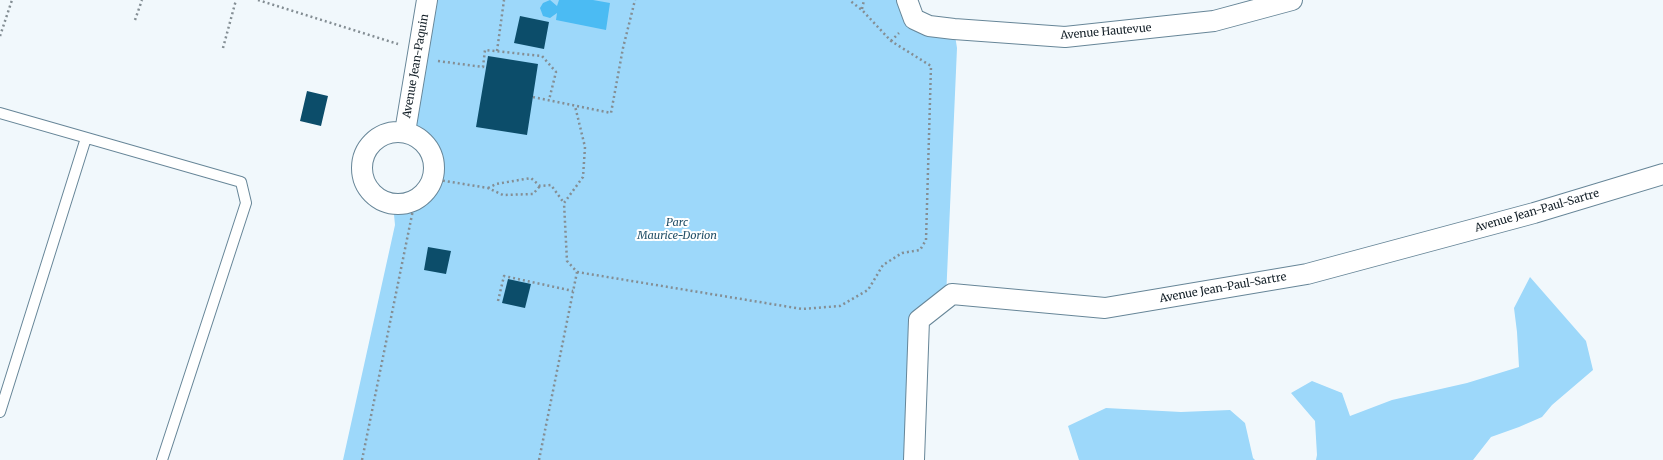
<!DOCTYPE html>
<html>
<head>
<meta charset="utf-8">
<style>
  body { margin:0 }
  canvas { display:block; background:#f1f8fc }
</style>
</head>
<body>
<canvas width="1663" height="460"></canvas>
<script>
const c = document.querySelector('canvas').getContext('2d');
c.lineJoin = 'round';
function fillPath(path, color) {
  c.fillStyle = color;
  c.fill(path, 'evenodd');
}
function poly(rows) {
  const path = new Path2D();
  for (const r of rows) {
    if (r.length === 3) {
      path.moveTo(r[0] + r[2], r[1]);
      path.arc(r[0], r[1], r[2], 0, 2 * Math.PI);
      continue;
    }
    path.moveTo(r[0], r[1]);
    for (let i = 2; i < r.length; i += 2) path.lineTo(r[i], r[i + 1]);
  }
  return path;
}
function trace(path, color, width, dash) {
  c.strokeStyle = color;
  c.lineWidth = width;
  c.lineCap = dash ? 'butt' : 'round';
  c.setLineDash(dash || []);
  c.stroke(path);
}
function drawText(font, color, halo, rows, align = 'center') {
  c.font = font + ' Merriweather,serif';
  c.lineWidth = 4;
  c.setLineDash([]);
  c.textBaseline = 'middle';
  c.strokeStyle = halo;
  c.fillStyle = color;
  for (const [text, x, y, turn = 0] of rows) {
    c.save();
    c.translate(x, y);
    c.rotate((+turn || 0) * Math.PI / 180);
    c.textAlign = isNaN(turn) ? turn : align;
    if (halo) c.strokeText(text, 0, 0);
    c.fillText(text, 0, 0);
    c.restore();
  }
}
fillPath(poly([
  [427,0,907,0,914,19,954,29,957,48,946,298,919,320,914,460,343,460,395,225,393,204,404,204,415,200,428,188,433,179,434,161,431,152,423,141,414,135],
  [1530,277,1586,341,1593,370,1552,405,1542,417,1519,427,1491,437,1473,460,1316,460,1317,455,1315,421,1291,393,1312,381,1342,393,1350,416,1392,400,1467,383,1519,367,1517,332,1514,308],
  [1106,408,1181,412,1230,410,1245,423,1253,458,1255,460,1079,460,1068,426]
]), '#9dd8fa');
fillPath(poly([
  [550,0,557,6,559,0,593,0,610,3,606,30,556,20,557,13,550,18,543,16,540,8,543,3]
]), '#4bbbf3');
fillPath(poly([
  [520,16,549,22,544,49,514,43],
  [488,56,538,64,527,135,476,127],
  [307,91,328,96,321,126,300,121],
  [428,247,451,251,446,274,424,270],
  [508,279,531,284,525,308,502,303]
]), '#0c4d6a');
const service = poly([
  [0,113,241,182,246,203,162,460],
  [0,412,86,138]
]);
const minor = poly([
  [907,0,914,19,929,26,954,29,1065,37,1214,21,1292,0],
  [398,168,36],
  [405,132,427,0],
  [914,460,919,320,952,294,1105,308,1307,274,1534,213,1663,174]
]);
trace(service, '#678698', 12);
trace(minor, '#678698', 22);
trace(poly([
  [258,0,398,44],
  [862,9,864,0],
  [135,20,142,0],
  [0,36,12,0],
  [891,41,899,33],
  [223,48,236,0],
  [497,51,504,0],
  [438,61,483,67,485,50,542,56,556,72,549,100],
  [533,97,611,113,623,48,635,0],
  [433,179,488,188,503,195,533,194,540,186],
  [488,188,496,184,531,178,540,186,551,185,564,203,583,177,585,147,575,106],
  [577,272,802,309,840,306,868,290,883,265,902,253,920,250,926,240,931,66,891,41,862,10,849,0],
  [498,301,504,276,573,291],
  [362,460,415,200],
  [539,460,577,272,567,261,564,203]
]), '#848e94', 2.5, [2, 3]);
trace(service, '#fff', 10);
trace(minor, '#fff', 20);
drawText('11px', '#131f27', '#fff', [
  ["Avenue Hautevue",1106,32,-5],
  ["Avenue Jean-Paquin",416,66,-80],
  ["Avenue Jean-Paul-Sartre",1537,211,-16],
  ["Avenue Jean-Paul-Sartre",1223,288,-10]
]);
drawText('italic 11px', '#235068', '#fff', [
  ["Parc",677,223],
  ["Maurice-Dorion",677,236]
]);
</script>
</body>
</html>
